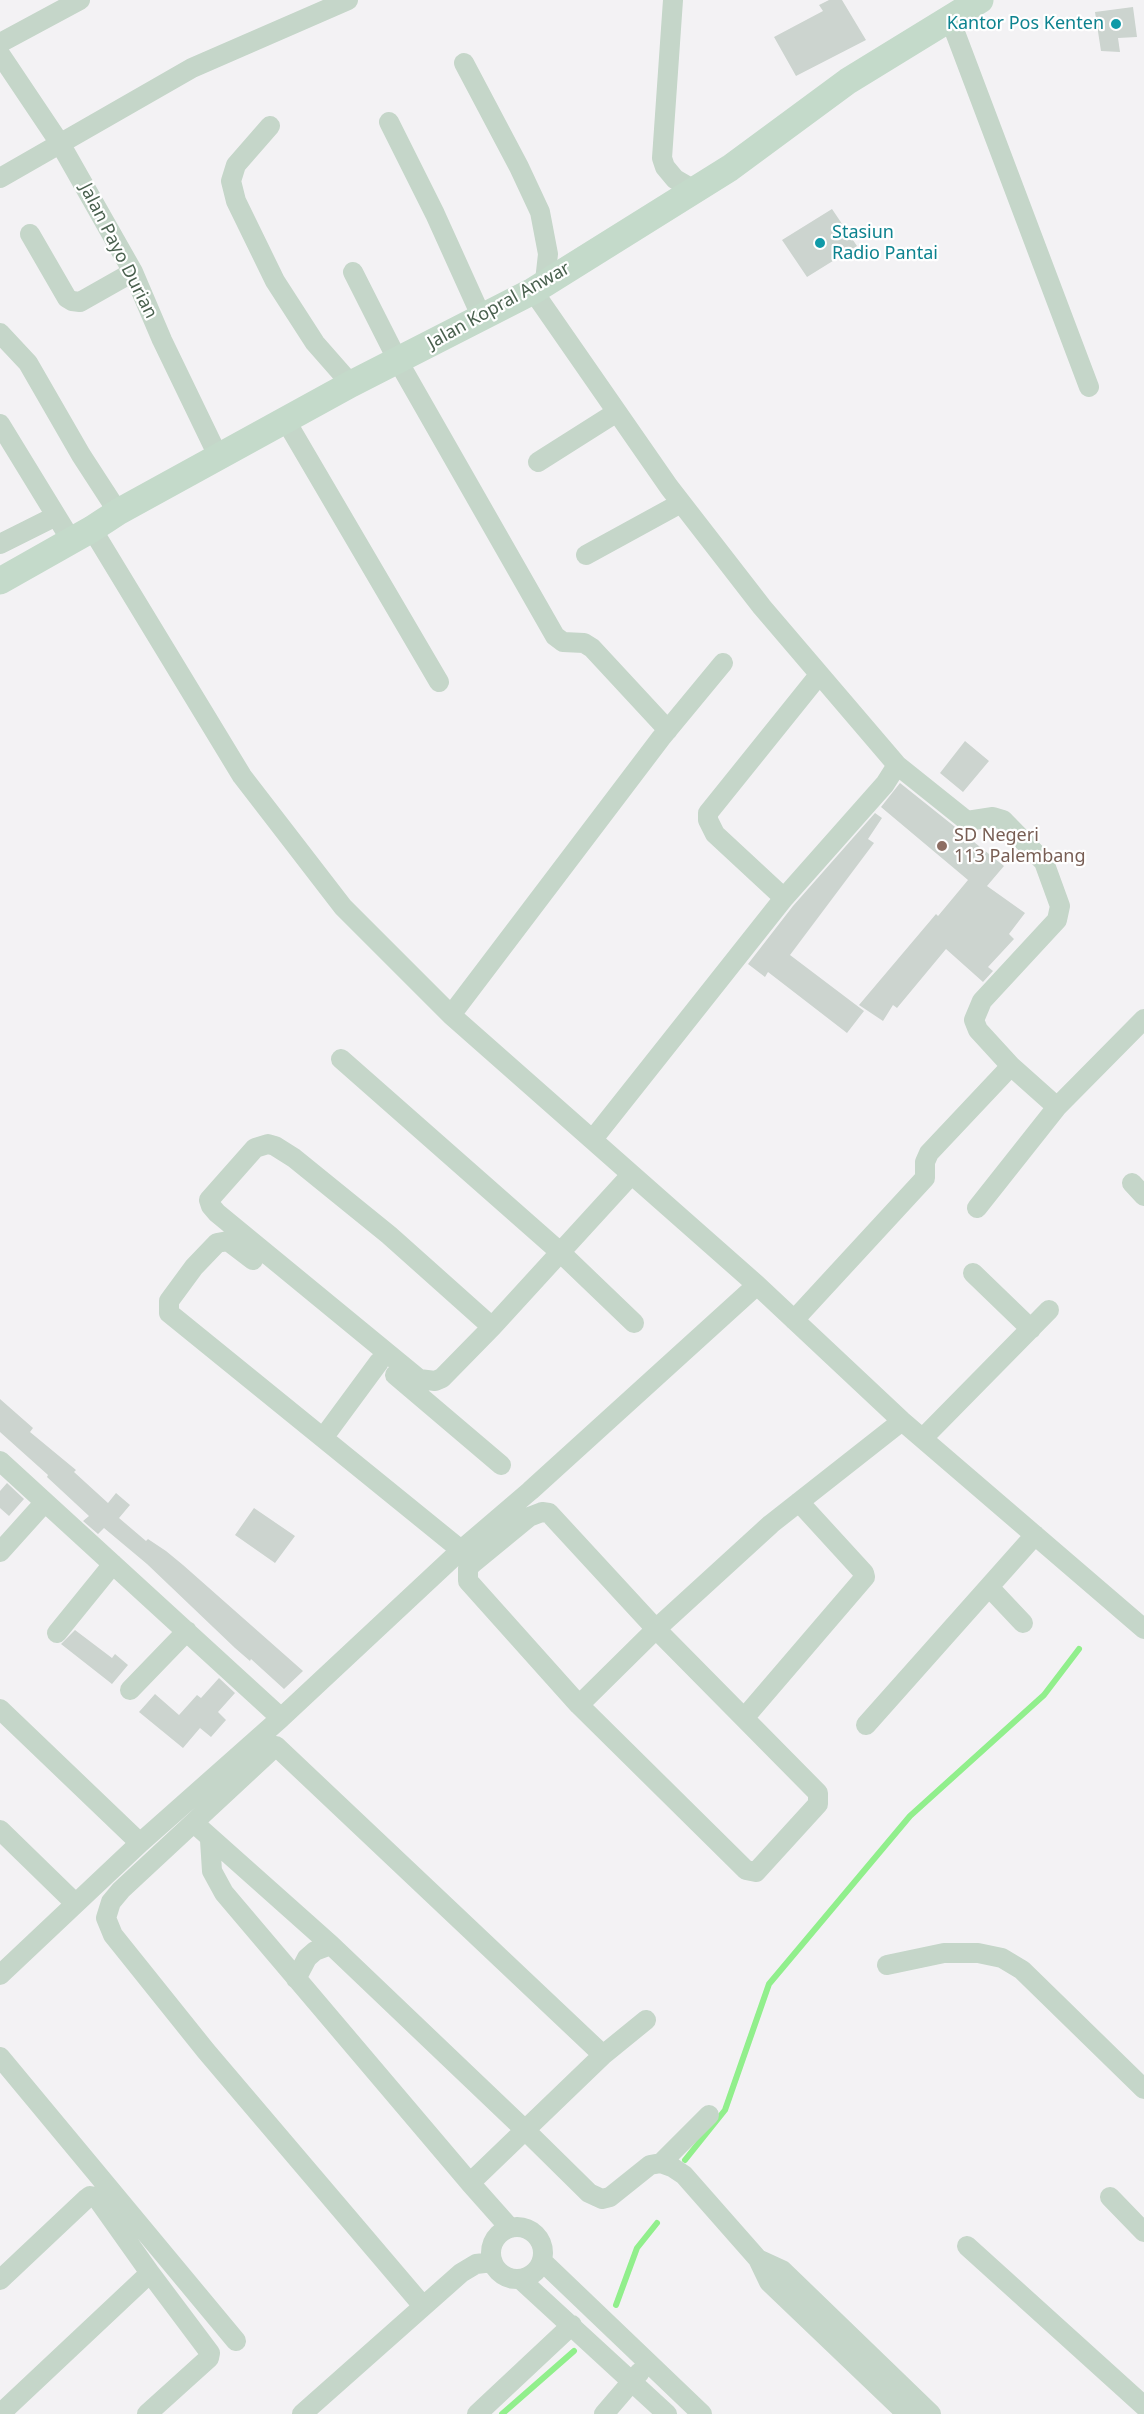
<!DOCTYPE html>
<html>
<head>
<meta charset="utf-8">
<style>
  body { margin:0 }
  canvas { display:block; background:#f3f2f4 }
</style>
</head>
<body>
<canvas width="1144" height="2414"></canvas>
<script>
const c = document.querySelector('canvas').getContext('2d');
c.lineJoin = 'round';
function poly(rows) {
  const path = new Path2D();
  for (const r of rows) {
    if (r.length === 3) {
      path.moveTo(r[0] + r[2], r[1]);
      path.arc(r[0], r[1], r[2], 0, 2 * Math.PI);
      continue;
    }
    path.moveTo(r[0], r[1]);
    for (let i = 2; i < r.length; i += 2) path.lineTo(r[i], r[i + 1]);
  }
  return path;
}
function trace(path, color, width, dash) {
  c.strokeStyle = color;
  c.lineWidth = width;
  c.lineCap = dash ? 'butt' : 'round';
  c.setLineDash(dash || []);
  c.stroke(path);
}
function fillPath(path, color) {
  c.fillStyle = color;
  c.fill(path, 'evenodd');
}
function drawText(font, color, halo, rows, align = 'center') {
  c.font = font + ' "Noto Sans",sans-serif';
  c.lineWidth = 4.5;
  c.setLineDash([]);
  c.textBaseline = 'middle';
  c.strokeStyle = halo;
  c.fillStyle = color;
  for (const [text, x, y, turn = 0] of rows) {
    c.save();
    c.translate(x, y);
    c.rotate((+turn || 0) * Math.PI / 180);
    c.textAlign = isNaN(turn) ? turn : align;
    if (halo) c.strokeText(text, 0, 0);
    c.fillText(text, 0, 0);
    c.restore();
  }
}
trace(poly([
  [685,2160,725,2110,769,1984,910,1816,1044,1695,1079,1649],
  [616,2305,637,2248,657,2223],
  [502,2414,574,2351]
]), '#91ef8c', 6);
fillPath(poly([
  [829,0,842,0,866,40,796,76,774,37,823,11,819,5],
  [1133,7,1137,37,1118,38,1120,52,1101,51,1095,12],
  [832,209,857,246,807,277,782,240],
  [965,741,989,761,963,792,940,773],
  [900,783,1004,866,987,886,1025,913,1009,934,1014,939,988,967,993,971,983,982,946,949,897,1008,893,1005,883,1021,859,1005,936,914,938,916,968,880,881,807],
  [875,813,882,818,868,839,874,843,790,955,864,1011,847,1033,768,972,765,977,748,964,793,906],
  [0,1399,33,1428,30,1432,76,1470,74,1472,108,1503,116,1493,130,1505,119,1518,146,1541,148,1539,166,1551,183,1565,303,1671,284,1689,251,1659,250,1661,235,1648,147,1564,104,1528,98,1534,83,1521,89,1516,47,1477,48,1475,0,1432],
  [7,1483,24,1499,9,1516,0,1508,0,1491],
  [254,1508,295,1536,275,1563,235,1535],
  [75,1630,112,1658,115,1654,128,1665,112,1684,61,1644],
  [219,1678,235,1693,218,1712,226,1720,211,1737,200,1728,183,1748,139,1712,155,1694,179,1715,197,1695,201,1698]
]), '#ccd4cf');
trace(poly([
  [673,0,662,158,665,167,675,179,694,190],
  [950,19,1089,387],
  [0,43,80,0],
  [0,54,61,145,133,272,162,340,219,458],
  [464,63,519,167,540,212,548,254,545,281],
  [389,122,435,214,482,318],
  [270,126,236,165,231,181,236,201,275,281,315,343,351,384],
  [0,178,192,68,348,0],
  [30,234,67,298,72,301,80,302,133,272],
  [353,272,398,361,555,636,563,642,584,643,592,648,668,730],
  [533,291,669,487,762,607,897,765,967,821,993,817,1003,820,1044,862,1060,906,1057,920,982,1001,974,1020,978,1030,1011,1066,1057,1107,1144,1019],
  [0,333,28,363,81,455,118,512],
  [286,421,439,682],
  [0,424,71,540],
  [538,462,617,412],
  [92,529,242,776,343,907,451,1015,757,1285,902,1421,1144,1629],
  [0,544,56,516],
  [586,555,681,503],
  [784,898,715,834,708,820,708,813,819,675],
  [451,1015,661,738,723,663],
  [341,1059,560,1252,634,1323],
  [593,1139,784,898,885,784,897,765],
  [1132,1183,1144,1196],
  [977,1208,1057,1107],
  [253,1260,228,1241,217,1243,194,1267,169,1301,169,1313,461,1550],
  [973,1273,1031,1329],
  [794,1320,925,1178,925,1162,929,1153,1011,1066],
  [492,1327,389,1235,294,1158,275,1146,268,1144,255,1148,209,1200,211,1206,217,1213,419,1379,435,1381,442,1378,492,1327,631,1175],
  [395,1375,501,1465],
  [323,1438,379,1362],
  [923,1438,1049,1310],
  [0,1461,281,1718],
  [542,1512,549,1513,656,1629,818,1793,818,1804,756,1872,746,1870,579,1705,468,1581,468,1568,473,1563,529,1517,542,1512],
  [0,1552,45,1502],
  [989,1587,1023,1623],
  [57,1633,113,1564],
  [130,1690,187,1631],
  [579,1705,656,1629,771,1524,902,1421],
  [0,1709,140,1843],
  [745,1717,865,1577,864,1573,799,1502],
  [866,1725,1035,1535],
  [194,1823,331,1945,525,2130,589,2193,602,2199,610,2197,650,2165,661,2163,672,2167,684,2175,758,2259,769,2282,907,2414],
  [0,1830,75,1903],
  [210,1840,212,1871,224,1893,470,2183,510,2228],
  [887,1965,944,1953,978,1953,1002,1958,1022,1970,1144,2089],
  [0,1975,140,1843,281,1718,461,1550,530,1491,757,1285],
  [296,1979,307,1958,315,1951,331,1945],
  [0,2057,236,2341],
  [661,2163,709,2115],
  [470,2183,603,2055,646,2020],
  [1110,2197,1144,2232],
  [517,2253,26],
  [967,2246,1144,2406],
  [758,2259,782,2270,931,2414],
  [542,2261,702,2414],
  [520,2279,667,2414],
  [0,2280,86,2199,90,2196,96,2197,150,2273,210,2353,209,2358,147,2414],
  [423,2306,206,2051,113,1935,106,1918,111,1902,121,1890,276,1746,603,2055],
  [0,2414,150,2273],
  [302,2414,461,2273,476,2264,493,2262],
  [477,2414,572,2325],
  [604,2414,640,2372]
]), '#c5d6c9', 20);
trace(poly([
  [0,581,92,529,118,512,351,384,533,291,730,168,848,81,980,0]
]), '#c4daca', 27);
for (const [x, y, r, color] of [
  [1116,24,6,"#0f9aa8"],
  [820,243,6,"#0f9aa8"],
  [942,846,6,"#8d6e63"]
]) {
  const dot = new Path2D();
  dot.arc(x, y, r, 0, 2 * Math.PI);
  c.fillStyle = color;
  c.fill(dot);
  trace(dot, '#fff', 2);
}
drawText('18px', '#0d838f', '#fff', [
  ["Kantor Pos Kenten",1104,24],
  ["Stasiun",832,233,"left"],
  ["Radio Pantai",832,254,"left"]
], 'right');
drawText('18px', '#49604e', '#fff', [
  ["Jalan Payo Durian",118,251,63],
  ["Jalan Kopral Anwar",499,306,-29]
]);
drawText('18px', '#785e54', '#fff', [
  ["SD Negeri",954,836],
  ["113 Palembang",954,857]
], 'left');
</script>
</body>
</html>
